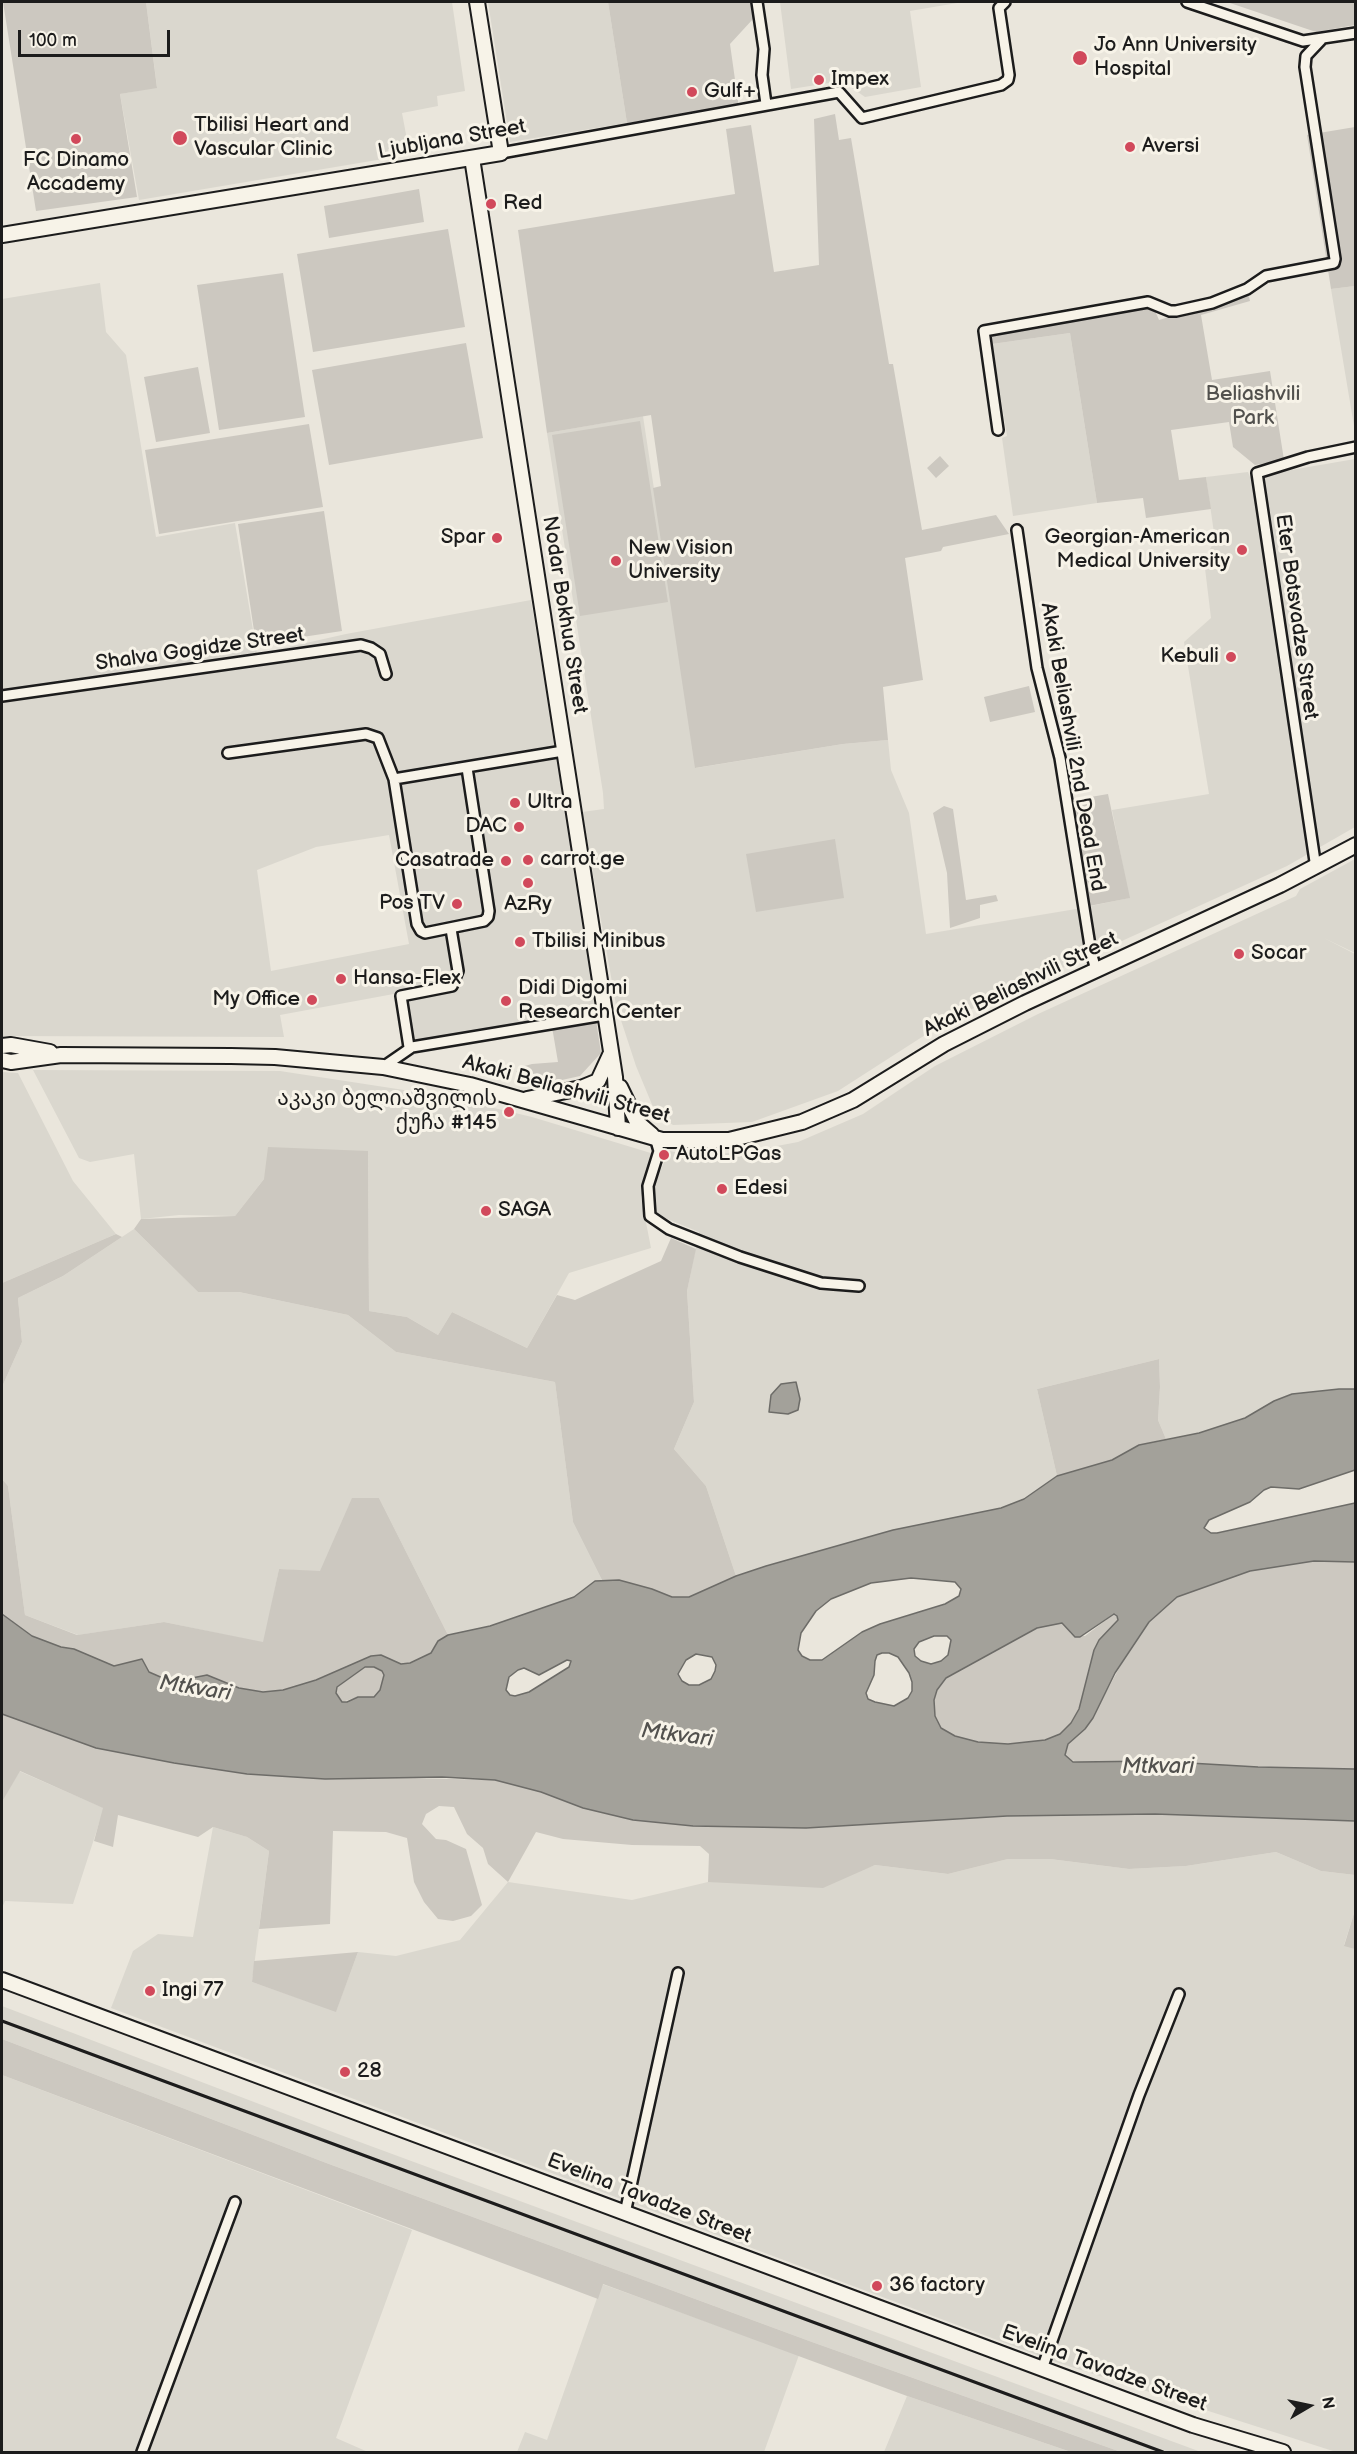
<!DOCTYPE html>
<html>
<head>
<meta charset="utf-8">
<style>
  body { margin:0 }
  #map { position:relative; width:1357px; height:2454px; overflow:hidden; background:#eae6dc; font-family:"Balsamiq Sans",sans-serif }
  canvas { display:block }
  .frame { position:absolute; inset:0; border:3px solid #1c1c1c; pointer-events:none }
  .north { position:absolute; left:1279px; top:2376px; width:60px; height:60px; -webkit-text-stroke:4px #f7f3e8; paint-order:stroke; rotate:81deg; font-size:16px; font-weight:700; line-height:24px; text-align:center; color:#1c1c1c }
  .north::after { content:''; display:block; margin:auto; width:21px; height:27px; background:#1c1c1c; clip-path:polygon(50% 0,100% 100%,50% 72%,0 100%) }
  .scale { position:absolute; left:18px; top:30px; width:152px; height:27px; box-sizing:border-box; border:3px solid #1c1c1c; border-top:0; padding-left:8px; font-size:18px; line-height:21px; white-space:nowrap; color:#1c1c1c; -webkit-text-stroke:4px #f7f3e8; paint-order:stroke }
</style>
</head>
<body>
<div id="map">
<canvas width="1357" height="2454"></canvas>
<div class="frame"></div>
<div class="north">N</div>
<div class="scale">100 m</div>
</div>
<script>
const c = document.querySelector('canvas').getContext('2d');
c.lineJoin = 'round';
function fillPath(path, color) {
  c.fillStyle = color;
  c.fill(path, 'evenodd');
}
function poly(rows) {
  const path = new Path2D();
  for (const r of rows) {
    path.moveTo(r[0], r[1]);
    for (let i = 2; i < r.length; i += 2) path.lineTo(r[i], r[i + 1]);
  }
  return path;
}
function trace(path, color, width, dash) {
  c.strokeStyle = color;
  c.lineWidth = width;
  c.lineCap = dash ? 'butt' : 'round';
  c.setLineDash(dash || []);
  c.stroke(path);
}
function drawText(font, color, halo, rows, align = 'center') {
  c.font = font + ' "Balsamiq Sans","Noto Sans Georgian",sans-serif';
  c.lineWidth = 6;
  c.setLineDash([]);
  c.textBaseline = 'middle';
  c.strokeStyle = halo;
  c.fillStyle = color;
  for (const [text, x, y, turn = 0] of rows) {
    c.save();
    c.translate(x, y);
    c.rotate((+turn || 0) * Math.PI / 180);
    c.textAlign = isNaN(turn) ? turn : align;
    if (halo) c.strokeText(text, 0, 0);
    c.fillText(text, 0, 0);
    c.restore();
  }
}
fillPath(poly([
  [146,2,452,2,465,91,437,96,438,106,402,113,408,145,388,149,389,158,139,200,120,94,157,87],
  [488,2,608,2,627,123,510,142],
  [780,2,963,2,910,11,921,87,865,97,842,81,791,89],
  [100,283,106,332,126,355,156,537,235,523,257,654,346,634,531,600,600,1008,407,1042,399,993,280,1015,284,1037,2,1036,2,299],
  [389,835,409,944,271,971,257,870,316,847],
  [1355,286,1355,432,1331,289],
  [1070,333,1097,503,1013,516,1002,438,1007,436,992,344],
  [643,416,696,768,843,744,888,740,891,770,909,813,926,934,1076,909,1129,898,1112,810,1209,794,1184,642,1211,618,1204,560,1215,540,1206,477,1248,472,1250,477,1355,459,1355,827,1287,866,950,1019,838,1091,752,1122,673,1125,656,1114,636,1066,616,1005,582,812,604,809,603,793,547,433],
  [1355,859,1355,953,1324,938,1355,954,1355,1389,1339,1389,1292,1394,1245,1418,1199,1433,1166,1439,1158,1420,1160,1387,1159,1359,1037,1389,1057,1476,1024,1498,1001,1508,893,1530,736,1576,706,1486,674,1449,694,1402,687,1291,699,1232,655,1214,649,1202,654,1185,669,1151,687,1154,740,1153,798,1142,863,1114,935,1066,1038,1014,1296,896,1300,889],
  [33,1070,280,1071,443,1096,532,1117,654,1154,641,1197,651,1248,569,1273,527,1348,452,1312,438,1335,407,1317,369,1311,368,1151,264,1179,235,1216,179,1215,141,1219,134,1154,90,1162,79,1158],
  [2,1072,18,1073,73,1181,116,1234,2,1283],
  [134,1229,198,1292,239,1292,348,1315,396,1352,555,1382,573,1522,602,1580,595,1581,574,1597,490,1626,448,1635,379,1498,320,1572,279,1569,264,1643,164,1622,78,1635,25,1615,8,1486,2,1479,2,1387,22,1342,18,1298,63,1276],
  [19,1771,104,1808,73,1904,5,1901,2,1908,2,1802],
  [213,1827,247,1837,269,1851,252,1982,336,2011,358,1952,396,1956,460,1940,508,1882,632,1900,708,1882,848,1875,875,1865,948,1874,1008,1859,1050,1859,1129,1869,1186,1866,1276,1852,1321,1871,1355,1875,1355,1910,1344,1945,1356,1949,1355,2452,1336,2452,1056,2362,111,2008,133,1951,158,1934,193,1937],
  [2,2006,338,2134,1201,2452,1121,2452,812,2342,329,2164,2,2039],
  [2,2075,412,2230,336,2438,368,2452,2,2452],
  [602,2284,799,2355,764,2452,517,2452,525,2432,547,2440],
  [907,2396,1071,2452,884,2452]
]), '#dad7ce');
fillPath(poly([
  [3,2,146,2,157,88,120,94,137,197,36,211],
  [608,2,751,2,753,19,730,44,739,108,627,123],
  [1227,2,1355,2,1355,25,1316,32],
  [835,114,839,140,851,138,889,364,893,364,922,530,996,515,1009,534,943,547,941,551,905,558,923,680,883,687,888,740,843,744,695,768,653,488,661,486,651,415,547,433,518,230,735,194,726,129,751,125,774,272,819,265,814,119],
  [1355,127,1355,286,1331,289,1307,135],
  [419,189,424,222,329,238,324,206],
  [448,229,465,327,313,352,297,254],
  [283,273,305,417,219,430,197,285],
  [1248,293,1250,301,1201,315,1212,380,1270,371,1284,460,1255,465,1233,447,1229,422,1171,430,1179,480,1206,477,1211,509,1146,518,1143,498,1097,503,1070,333,992,344,990,334,1153,306,1159,320],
  [466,343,483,438,329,465,312,370],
  [198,367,210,433,156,442,144,377],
  [640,421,668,602,580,616,552,435],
  [309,424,323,507,159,534,145,450],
  [940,456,949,466,936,478,927,468],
  [324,511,342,631,256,644,238,524],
  [1029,686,1035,712,990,722,984,697],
  [1108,794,1130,898,1089,906,1073,800],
  [944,806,953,809,966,900,996,895,998,901,980,905,980,918,950,928,947,873,933,813],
  [835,839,844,898,756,912,746,854],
  [596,1020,601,1053,580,1076,553,1082,516,1072,521,1067,532,1064,558,1062,552,1027],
  [268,1147,368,1151,369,1311,407,1317,438,1335,452,1312,527,1348,557,1295,575,1300,661,1261,671,1238,696,1249,687,1291,694,1402,674,1449,706,1486,736,1576,689,1597,672,1597,652,1589,619,1580,602,1580,573,1522,555,1382,396,1352,348,1315,239,1292,198,1292,134,1229,141,1219,235,1216,264,1179],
  [116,1234,122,1237,63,1276,18,1298,22,1342,2,1387,2,1283],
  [1159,1359,1160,1387,1158,1420,1166,1439,1139,1445,1112,1460,1057,1476,1037,1389],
  [2,1479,8,1486,25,1615,77,1635,164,1622,263,1642,279,1569,320,1571,352,1498,379,1498,448,1635,438,1641,431,1653,410,1663,401,1664,381,1655,371,1656,316,1680,283,1690,263,1692,239,1688,207,1675,172,1682,149,1672,142,1660,114,1666,74,1649,61,1647,32,1636,2,1614],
  [1314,1561,1355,1562,1355,1769,1258,1767,1155,1761,1079,1762,1067,1759,1065,1755,1068,1744,1103,1698,1130,1648,1149,1622,1177,1597,1250,1571],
  [1114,1614,1117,1616,1118,1620,1099,1640,1079,1709,1071,1723,1060,1734,1045,1740,1008,1744,978,1742,955,1736,941,1728,935,1716,934,1700,937,1690,946,1678,1037,1628,1062,1623,1066,1625,1071,1634,1085,1636],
  [365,1667,374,1667,382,1671,384,1675,380,1690,374,1697,358,1697,342,1702,338,1699,336,1693,337,1687],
  [2,1714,96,1748,174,1763,247,1774,495,1780,541,1792,583,1808,633,1820,693,1826,806,1828,1008,1816,1155,1814,1355,1821,1355,1875,1321,1871,1276,1852,1186,1866,1129,1869,1050,1859,1008,1859,948,1874,875,1865,823,1888,708,1882,709,1854,700,1846,632,1845,563,1839,536,1832,508,1882,488,1864,483,1848,467,1834,454,1807,439,1806,426,1814,422,1824,436,1839,446,1840,466,1849,482,1905,471,1916,453,1921,438,1919,424,1902,414,1882,407,1838,386,1832,333,1831,330,1924,259,1929,269,1851,247,1837,213,1827,198,1837,118,1815,113,1847,94,1841,103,1808,20,1771,2,1802],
  [1355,1910,1356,1949,1355,1949,1344,1946],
  [358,1952,336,2012,252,1982,254,1961],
  [2,2039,329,2164,812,2342,1121,2452,1071,2452,907,2396,603,2284,598,2299,2,2075]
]), '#ccc8c0');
const water = poly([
  [796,1382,800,1399,798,1410,788,1414,769,1412,771,1395,781,1384,796,1382],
  [1339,1389,1355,1389,1355,1470,1299,1489,1271,1487,1264,1490,1250,1502,1209,1520,1204,1528,1211,1533,1217,1533,1355,1503,1355,1562,1314,1561,1250,1571,1177,1597,1149,1622,1115,1673,1093,1718,1085,1729,1068,1744,1065,1755,1073,1762,1079,1762,1155,1761,1258,1767,1355,1769,1355,1821,1155,1814,1007,1816,806,1828,693,1826,633,1820,583,1808,541,1792,495,1780,442,1777,325,1779,247,1774,174,1763,96,1748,2,1714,2,1614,32,1636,61,1647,74,1649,114,1666,142,1659,149,1672,172,1682,207,1675,239,1688,263,1692,283,1690,316,1680,371,1656,381,1655,401,1664,410,1663,431,1653,438,1641,448,1635,490,1626,574,1597,595,1581,619,1580,652,1589,672,1597,689,1597,736,1576,766,1566,893,1530,1001,1508,1024,1499,1057,1476,1112,1460,1139,1445,1199,1433,1245,1418,1274,1401,1292,1394,1339,1389],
  [911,1578,955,1582,961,1589,959,1596,945,1604,880,1624,862,1632,822,1660,810,1660,802,1656,798,1650,801,1633,816,1611,831,1599,871,1583,911,1578],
  [1114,1614,1117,1616,1118,1620,1099,1640,1094,1650,1079,1709,1071,1723,1060,1734,1045,1740,1008,1744,978,1742,955,1736,941,1728,935,1716,934,1700,937,1690,946,1678,1037,1628,1062,1623,1075,1637,1080,1637,1114,1614],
  [934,1636,947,1636,951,1640,948,1655,941,1661,931,1664,921,1661,915,1656,914,1649,919,1642,934,1636],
  [882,1653,889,1653,898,1657,909,1673,912,1682,912,1691,908,1698,894,1706,875,1702,868,1699,866,1693,874,1675,875,1661,877,1655,882,1653],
  [696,1654,712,1657,716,1665,715,1671,711,1679,699,1685,689,1685,682,1681,678,1674,686,1660,696,1654],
  [567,1660,571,1661,569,1667,529,1692,515,1696,510,1695,506,1690,509,1677,518,1670,524,1668,539,1675,567,1660],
  [365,1667,374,1667,382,1671,384,1675,380,1690,374,1697,358,1697,347,1702,342,1702,336,1693,337,1687,365,1667]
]);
fillPath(water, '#a3a19a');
trace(water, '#6d6c68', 1.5);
const street = poly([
  [757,2,764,49,762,75,766,104],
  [1187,2,1303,41,1356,33],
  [501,153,839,92,862,118,1001,85,1008,80,1009,75,999,8,1005,2],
  [998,430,984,331,1148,302,1170,311,1176,311,1212,303,1247,289,1266,276,1334,263,1335,259,1305,67,1306,56,1323,38],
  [1017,530,1037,668,1060,758,1091,952,1096,970],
  [2,696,361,645,371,648,380,654,386,674],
  [228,753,366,734,378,738,394,779,417,924,421,931,425,933,484,921,488,917,489,911,467,768],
  [394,779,563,751],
  [1316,868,1257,473,1308,457,1356,447],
  [409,1047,401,996,452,986,458,971,451,929],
  [383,1067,412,1047,604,1015],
  [655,1137,659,1151,648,1186,650,1216,669,1229,740,1257,821,1283,859,1286],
  [625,2213,678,1973],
  [1042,2369,1139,2095,1179,1994],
  [142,2452,235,2202]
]);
const secondary = poly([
  [472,158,615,1077,618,1128],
  [2,235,501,153,477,2],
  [2,1046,11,1045,50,1052],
  [2,1060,11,1062,61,1055,231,1056,275,1057,383,1067,470,1085,662,1140,729,1140,802,1122,853,1100,944,1044,1025,1003,1280,885,1356,845],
  [620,1087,637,1122,652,1135],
  [527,1099,581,1088,598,1081,610,1055],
  [2,1980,1193,2425,1283,2452]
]);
trace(street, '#1c1c1c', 14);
trace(secondary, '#1c1c1c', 18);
trace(street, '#f7f3e8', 9);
trace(secondary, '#f7f3e8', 14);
trace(poly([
  [2,2021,1163,2452]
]), '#1c1c1c', 3);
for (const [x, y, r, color] of [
  [1080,58,8,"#d1495b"],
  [819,80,6,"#d1495b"],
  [692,92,6,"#d1495b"],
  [180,138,8,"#d1495b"],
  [76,139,6,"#d1495b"],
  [1130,147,6,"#d1495b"],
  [491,204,6,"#d1495b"],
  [497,538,6,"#d1495b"],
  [1242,550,6,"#d1495b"],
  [616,561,6,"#d1495b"],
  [1231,657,6,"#d1495b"],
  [515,803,6,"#d1495b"],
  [519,827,6,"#d1495b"],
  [528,860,6,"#d1495b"],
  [506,861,6,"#d1495b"],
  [528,883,6,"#d1495b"],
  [457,904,6,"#d1495b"],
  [520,942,6,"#d1495b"],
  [1239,954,6,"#d1495b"],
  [341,979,6,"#d1495b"],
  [312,1000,6,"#d1495b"],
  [506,1001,6,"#d1495b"],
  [509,1112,6,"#d1495b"],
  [664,1155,6,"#d1495b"],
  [722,1189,6,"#d1495b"],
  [486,1211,6,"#d1495b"],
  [150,1991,6,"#d1495b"],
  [345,2072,6,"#d1495b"],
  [877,2286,6,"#d1495b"]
]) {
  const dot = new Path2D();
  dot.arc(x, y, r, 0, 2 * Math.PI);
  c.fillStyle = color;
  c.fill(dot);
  trace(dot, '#f7f3e8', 2);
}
drawText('21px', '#1c1c1c', '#f7f3e8', [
  ["Jo Ann University",1094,46],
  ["Hospital",1094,70],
  ["Impex",831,80],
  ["Gulf+",704,92],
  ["Tbilisi Heart and",194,126],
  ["Vascular Clinic",194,150],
  ["Aversi",1142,147],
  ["FC Dinamo",76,161,"center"],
  ["Accademy",76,185,"center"],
  ["Red",503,204],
  ["Spar",485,538,"right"],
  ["Georgian-American",1230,538,"right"],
  ["Medical University",1230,562,"right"],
  ["New Vision",628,549],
  ["University",628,573],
  ["Kebuli",1219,657,"right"],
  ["Ultra",527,803],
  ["DAC",507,827,"right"],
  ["carrot.ge",540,860],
  ["Casatrade",494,861,"right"],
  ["Pos TV",445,904,"right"],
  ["AzRy",528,905,"center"],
  ["Tbilisi Minibus",532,942],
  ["Socar",1251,954],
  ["Hansa-Flex",353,979],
  ["Didi Digomi",518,989],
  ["Research Center",518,1013],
  ["My Office",300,1000,"right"],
  ["აკაკი ბელიაშვილის",497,1100,"right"],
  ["ქუჩა #145",497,1124,"right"],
  ["AutoLPGas",676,1155],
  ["Edesi",734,1189],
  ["SAGA",498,1211],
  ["Ingi 77",162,1991],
  ["28",357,2072],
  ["36 factory",889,2286]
], 'left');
drawText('21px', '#1c1c1c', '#f7f3e8', [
  ["Ljubljana Street",452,140,-10],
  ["Nodar Bokhua Street",564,615,81],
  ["Eter Botsvadze Street",1296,617,82],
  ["Shalva Gogidze Street",200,650,-8],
  ["Akaki Beliashvili 2nd Dead End",1072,747,80],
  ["Akaki Beliashvili Street",1021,985,-26],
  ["Akaki Beliashvili Street",566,1090,15],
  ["Evelina Tavadze Street",649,2199,21],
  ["Evelina Tavadze Street",1104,2369,20]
]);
drawText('21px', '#51504d', '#f7f3e8', [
  ["Beliashvili",1253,395],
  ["Park",1253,419]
]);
drawText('italic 22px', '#52514e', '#f7f3e8', [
  ["Mtkvari",195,1689,9],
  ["Mtkvari",677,1736,7],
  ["Mtkvari",1158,1767]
]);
</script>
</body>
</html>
